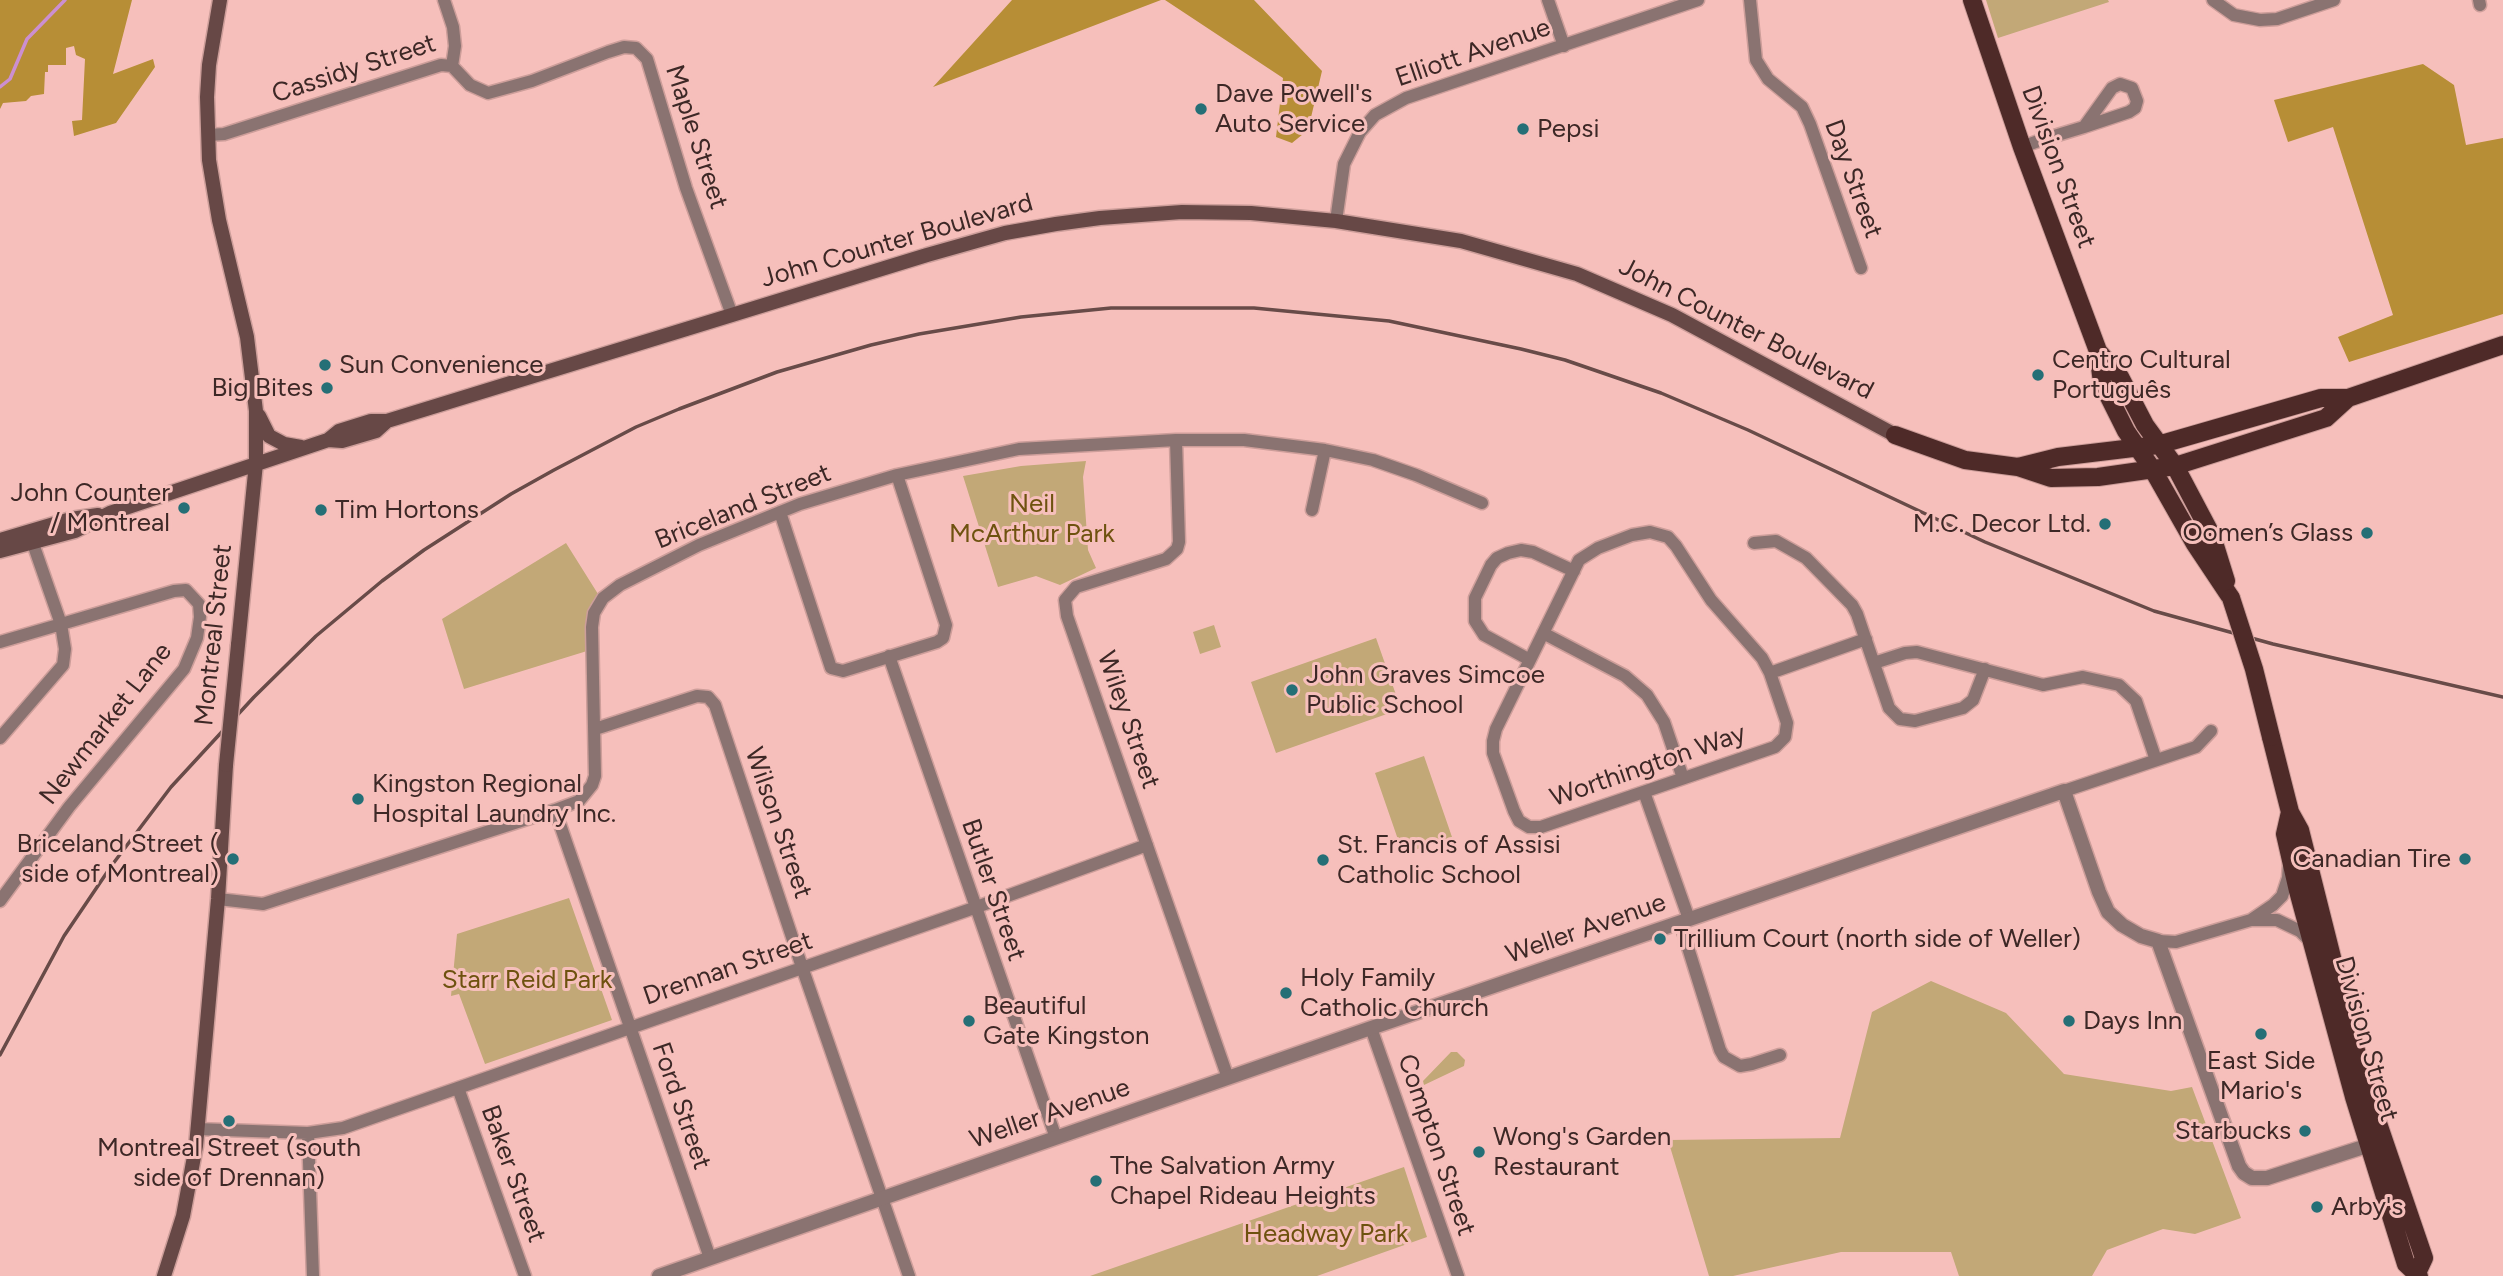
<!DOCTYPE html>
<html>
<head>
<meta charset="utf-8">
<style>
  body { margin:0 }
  canvas { display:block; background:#f6bfbb }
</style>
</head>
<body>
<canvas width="2503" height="1276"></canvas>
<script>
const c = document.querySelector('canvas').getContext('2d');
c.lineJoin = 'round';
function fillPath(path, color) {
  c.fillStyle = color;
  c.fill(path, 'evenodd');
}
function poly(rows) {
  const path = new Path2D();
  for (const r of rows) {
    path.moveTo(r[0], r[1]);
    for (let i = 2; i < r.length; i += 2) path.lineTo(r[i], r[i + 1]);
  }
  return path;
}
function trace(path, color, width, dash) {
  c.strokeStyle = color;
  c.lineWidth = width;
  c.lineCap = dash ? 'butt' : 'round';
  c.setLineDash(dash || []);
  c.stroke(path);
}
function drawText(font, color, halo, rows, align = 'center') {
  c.font = font + ' Figtree,sans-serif';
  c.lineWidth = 6;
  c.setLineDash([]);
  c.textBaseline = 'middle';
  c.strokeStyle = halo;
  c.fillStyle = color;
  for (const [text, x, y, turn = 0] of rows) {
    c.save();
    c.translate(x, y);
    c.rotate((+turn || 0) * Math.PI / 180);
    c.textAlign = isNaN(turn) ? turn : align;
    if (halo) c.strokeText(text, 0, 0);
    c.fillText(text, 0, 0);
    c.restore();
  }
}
fillPath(poly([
  [1986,0,2108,0,2109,2,1998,38],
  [1086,461,1083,477,1088,550,1096,568,1060,585,1036,576,998,587,963,476,1021,466],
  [566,543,598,594,591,604,587,616,587,651,464,689,442,619],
  [1214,625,1221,647,1200,654,1193,632],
  [1376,638,1401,709,1276,753,1251,682],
  [1424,756,1452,837,1403,854,1375,773],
  [569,898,612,1020,485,1064,459,994,451,996,457,934],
  [1931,981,2006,1013,2064,1074,2171,1091,2192,1087,2241,1218,2195,1234,2163,1229,2107,1250,2092,1276,1959,1276,1951,1252,1841,1252,1733,1276,1709,1276,1668,1140,1840,1138,1872,1012],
  [1451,1052,1457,1052,1465,1060,1464,1066,1424,1085,1423,1081],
  [1404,1167,1427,1237,1317,1276,1090,1276]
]), '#c2a877');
fillPath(poly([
  [0,0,132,0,113,74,153,59,155,67,116,123,74,136,72,121,82,120,85,59,76,55,74,46,66,48,66,65,48,65,48,72,45,72,44,94,31,96,26,101,3,103,0,109],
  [1012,0,1161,0,933,87],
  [1165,0,1254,0,1322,71,1308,130,1292,143,1276,137,1283,78],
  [2423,64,2454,85,2466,145,2503,138,2503,314,2349,362,2338,337,2393,315,2333,127,2288,142,2274,100]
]), '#b78e36');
trace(poly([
  [0,87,10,79,27,39,65,0]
]), '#cc8fd1', 3.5);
const minor = poly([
  [1548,0,1564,46],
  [1750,0,1756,60,1768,79,1802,107,1810,124,1861,268],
  [2213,0,2234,15,2260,20,2277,19,2334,0],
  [2479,0,2480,5],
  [452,66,470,85,488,93,532,81,608,52,624,47,636,48,647,59,686,188,732,315],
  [208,135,224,134,441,65,452,66,455,46,453,27,444,0],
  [2022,147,2041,140,2084,127,2129,112,2135,108,2137,101,2132,88,2120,84,2112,88,2084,127],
  [1336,221,1344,164,1360,132,1375,115,1406,98,1698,0],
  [1176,440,1179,542,1177,549,1166,559,1076,587,1065,600,1067,616,1228,1078],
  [1312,510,1325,450],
  [780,512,831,668,843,671,937,642,943,638,946,625,897,475],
  [1650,532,1668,537,1676,546,1711,600,1762,658,1770,673,1787,723,1785,737,1775,747,1541,827,1529,827,1519,821,1514,811,1493,753,1493,741,1496,729,1579,560,1598,548,1632,535,1650,532],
  [1754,543,1776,541,1806,558,1852,605,1857,614,1889,708,1900,719,1915,721,1963,708,1973,700,1985,669],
  [1543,633,1625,676,1647,695,1664,722,1683,778],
  [0,642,174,591,186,590,199,604,200,617,197,638,184,669,69,807,0,901],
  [889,656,1056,1138],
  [1530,660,1484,635,1475,621,1475,598,1491,565,1497,558,1508,553,1521,550,1533,552,1574,571],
  [1874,663,1905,653,1917,652,2043,685,2083,677,2119,685,2136,701,2156,760],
  [1770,673,1866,639],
  [595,729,697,696,708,697,715,705,802,967,909,1276],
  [0,738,63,665,65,649,61,624,30,535],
  [2064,791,2196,747,2211,731],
  [1644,792,1689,919],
  [555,810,710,1258],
  [218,899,263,904,555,810,579,801,592,785,595,776,592,627,594,613,603,598,620,585,699,545,800,504,897,475,1019,449,1176,440,1244,440,1325,450,1373,460,1416,475,1482,503],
  [2251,920,2273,905,2282,896,2288,878,2289,865],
  [1680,922,1720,1050,1724,1057,1740,1066,1752,1064,1780,1055],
  [2158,941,2176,942,2251,920,2277,920,2300,931,2312,943],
  [1371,1028,1458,1276],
  [458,1088,525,1276],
  [197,1129,308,1133,343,1128,974,908,1147,845],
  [308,1133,313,1276]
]);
const tertiary = poly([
  [659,1276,1371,1028,2064,791,2099,892,2108,912,2122,925,2141,936,2158,941,2226,1130,2239,1166,2244,1173,2252,1178,2267,1178,2379,1142]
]);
const secondary = poly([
  [220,0,209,65,207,97,209,160,219,220,247,337,256,411,256,463,238,645],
  [259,416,269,436,284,444,301,447],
  [328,440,342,441,376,431,387,421],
  [0,540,71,519,98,515],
  [0,551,75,531,110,513,328,440,339,431,371,421,387,421,927,255,1005,233,1056,224,1100,218,1182,212,1251,213,1336,221,1461,241,1577,274,1672,315,1895,435],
  [164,1276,183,1216,196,1146,218,899,226,765]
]);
const primary = poly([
  [1972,0,2022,147,2098,351,2102,383,2126,431,2153,470,2195,544,2231,598],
  [2098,351,2120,377,2145,425,2175,466,2212,536,2226,581],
  [1895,435,1965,460,2018,467,2051,478,2098,477,2175,466,2326,418,2348,398],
  [2018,467,2058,457,2158,445,2321,398,2348,398,2503,345],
  [2271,737,2290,812,2300,830,2350,1029,2370,1100,2424,1258,2417,1273],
  [2290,812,2285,834,2298,891,2354,1097,2406,1264,2419,1276]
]);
trace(minor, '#cd9e9a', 15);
trace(tertiary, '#cd9e9a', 17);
trace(secondary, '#cd9e9a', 17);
trace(primary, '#cd9e9a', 20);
trace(minor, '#8a7371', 12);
trace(tertiary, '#8a7371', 14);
trace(secondary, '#674846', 14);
trace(primary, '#4e2a28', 18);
trace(poly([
  [0,1055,64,936,112,865,171,787,254,697,316,636,382,581,424,550,511,494,554,470,636,427,679,409,777,372,871,345,919,334,1021,317,1111,308,1254,308,1389,321,1521,349,1565,360,1661,393,1748,430,1985,542,2154,611,2273,644,2503,697]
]), '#684b48', 3.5);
const secondaryBridge = poly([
  [226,765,238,645]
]);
const primaryBridge = poly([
  [2231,598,2254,669,2271,737]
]);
trace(secondaryBridge, '#cd9e9a', 17, []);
trace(primaryBridge, '#cd9e9a', 20, []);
trace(secondaryBridge, '#674846', 14);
trace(primaryBridge, '#4e2a28', 18);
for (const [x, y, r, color] of [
  [1201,109,7,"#256f76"],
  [1523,129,7,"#256f76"],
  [325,365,7,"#256f76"],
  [2038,375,7,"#256f76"],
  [327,388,7,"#256f76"],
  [184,508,7,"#256f76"],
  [321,510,7,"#256f76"],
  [2105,524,7,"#256f76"],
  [2367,533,7,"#256f76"],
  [1292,690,7,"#256f76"],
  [358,799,7,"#256f76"],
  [233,859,7,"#256f76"],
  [2465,859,7,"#256f76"],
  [1323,860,7,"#256f76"],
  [1660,939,7,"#256f76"],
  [1286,993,7,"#256f76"],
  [969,1021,7,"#256f76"],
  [2069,1021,7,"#256f76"],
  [2261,1034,7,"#256f76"],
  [229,1121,7,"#256f76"],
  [2305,1131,7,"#256f76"],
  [1479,1152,7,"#256f76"],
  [1096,1181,7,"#256f76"],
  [2317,1207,7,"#256f76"]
]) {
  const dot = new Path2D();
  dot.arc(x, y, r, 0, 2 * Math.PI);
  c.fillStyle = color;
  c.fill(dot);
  trace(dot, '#f6bfbb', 2.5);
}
drawText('26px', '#3d2826', '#f6bfbb', [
  ["Elliott Avenue",1473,53,-19],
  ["Cassidy Street",354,69,-18],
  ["Maple Street",696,137,72],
  ["Division Street",2058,167,70],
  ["Day Street",1853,179,70],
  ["John Counter Boulevard",897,241,-16],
  ["John Counter Boulevard",1746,329,27],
  ["Briceland Street",743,507,-22],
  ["Montreal Street",214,635,-84],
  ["Wiley Street",1128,720,71],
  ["Newmarket Lane",106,724,-52],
  ["Worthington Way",1648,766,-19],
  ["Wilson Street",778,823,71],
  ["Butler Street",993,890,71],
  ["Weller Avenue",1586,929,-19],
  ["Drennan Street",728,969,-19],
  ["Division Street",2366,1039,74],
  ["Ford Street",681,1106,71],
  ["Weller Avenue",1050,1114,-19],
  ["Compton Street",1436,1145,71],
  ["Baker Street",513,1174,70]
]);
drawText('26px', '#3d2826', '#f6bfbb', [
  ["Dave Powell's",1215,94],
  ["Auto Service",1215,124],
  ["Pepsi",1537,129],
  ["Centro Cultural",2052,360],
  ["Português",2052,390],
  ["Sun Convenience",339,365],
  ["Big Bites",313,388,"right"],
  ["John Counter",170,493,"right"],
  ["/ Montreal",170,523,"right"],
  ["Tim Hortons",335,510],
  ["M.C. Decor Ltd.",2091,524,"right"],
  ["Oomen’s Glass",2353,533,"right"],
  ["John Graves Simcoe",1306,675],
  ["Public School",1306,705],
  ["Kingston Regional",372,784],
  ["Hospital Laundry Inc.",372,814],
  ["Briceland Street (",219,844,"right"],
  ["side of Montreal)",219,874,"right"],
  ["St. Francis of Assisi",1337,845],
  ["Catholic School",1337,875],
  ["Canadian Tire",2451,859,"right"],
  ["Trillium Court (north side of Weller)",1674,939],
  ["Holy Family",1300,978],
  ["Catholic Church",1300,1008],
  ["Beautiful",983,1006],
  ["Gate Kingston",983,1036],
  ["Days Inn",2083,1021],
  ["East Side",2261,1061,"center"],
  ["Mario's",2261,1091,"center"],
  ["Starbucks",2291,1131,"right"],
  ["Wong's Garden",1493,1137],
  ["Restaurant",1493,1167],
  ["Montreal Street (south",229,1148,"center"],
  ["side of Drennan)",229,1178,"center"],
  ["The Salvation Army",1110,1166],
  ["Chapel Rideau Heights",1110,1196],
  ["Arby's",2331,1207]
], 'left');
drawText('26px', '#6e520f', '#f6bfbb', [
  ["Neil",1032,504],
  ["McArthur Park",1032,534],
  ["Starr Reid Park",527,980],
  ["Headway Park",1326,1234]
]);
</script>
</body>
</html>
